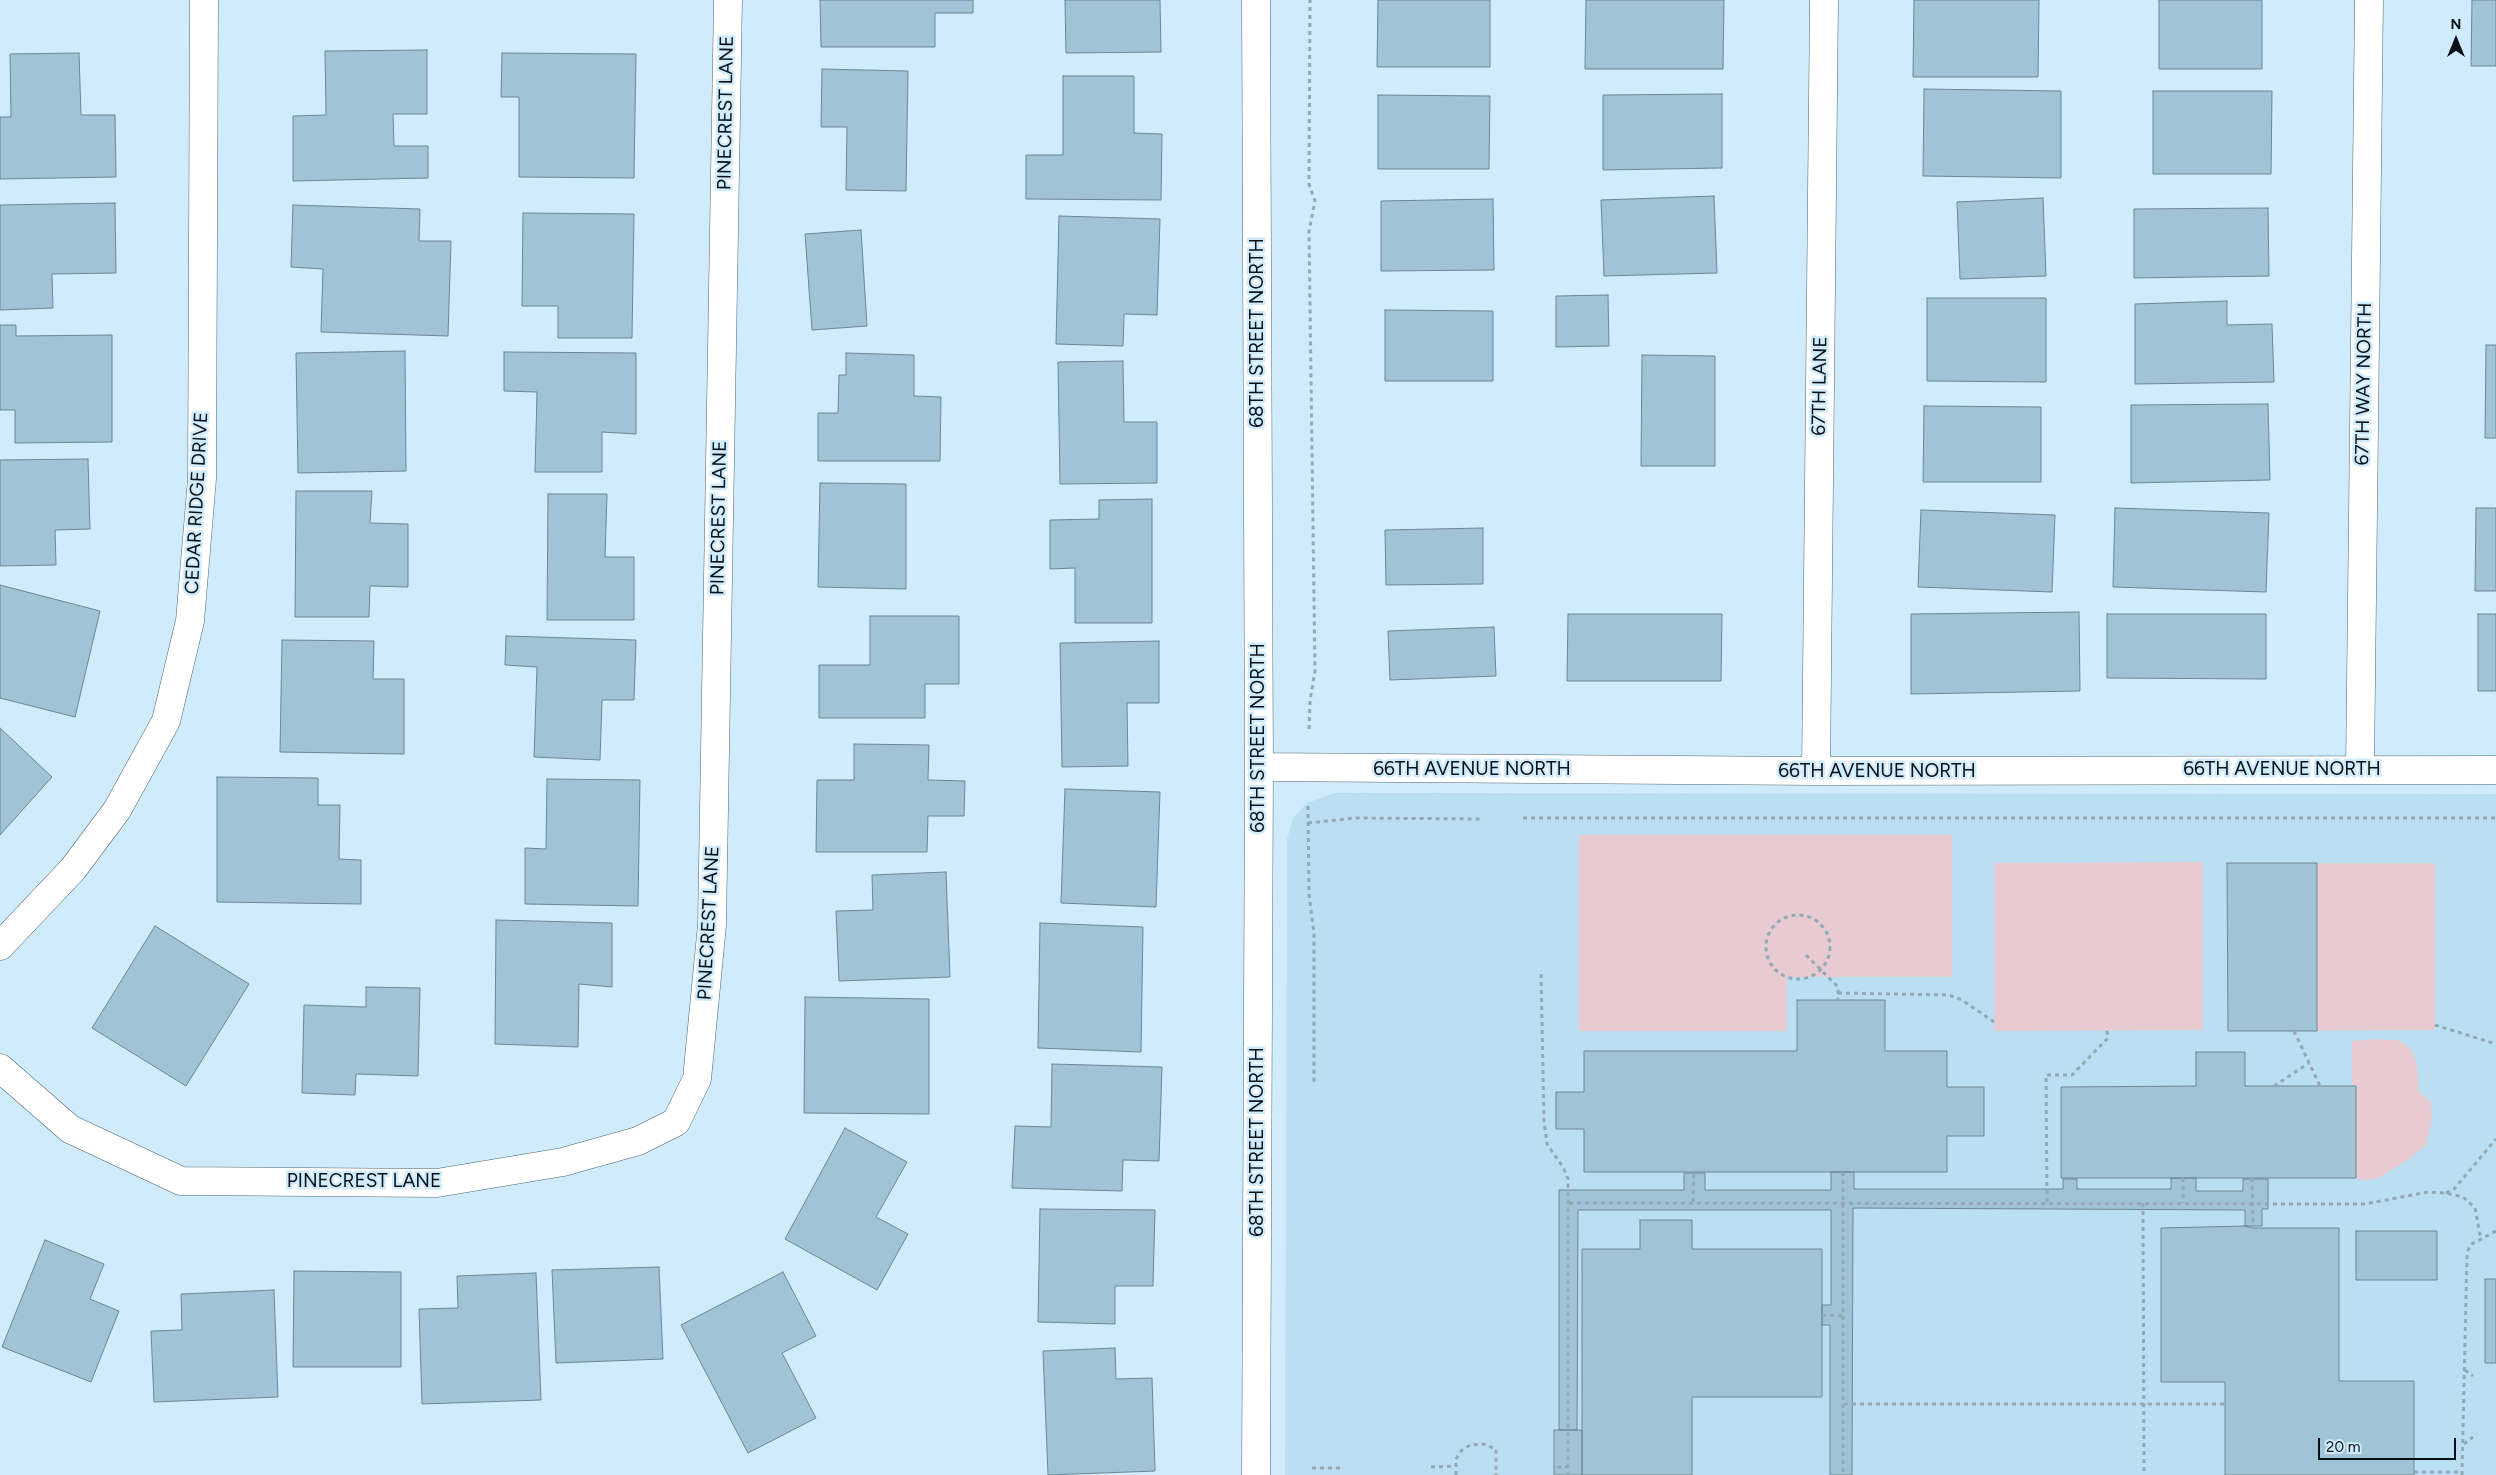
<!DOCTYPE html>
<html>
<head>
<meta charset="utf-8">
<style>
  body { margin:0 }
  #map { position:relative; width:2496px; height:1475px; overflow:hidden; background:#d0ecfc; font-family:Figtree,sans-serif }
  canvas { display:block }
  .north { position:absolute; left:2431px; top:15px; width:50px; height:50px; -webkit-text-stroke:4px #d0ecfc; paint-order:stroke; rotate:0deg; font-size:14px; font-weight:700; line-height:20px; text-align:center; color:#071016 }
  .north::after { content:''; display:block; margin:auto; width:18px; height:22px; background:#071016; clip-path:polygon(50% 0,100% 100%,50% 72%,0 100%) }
  .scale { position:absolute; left:2318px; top:1438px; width:138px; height:22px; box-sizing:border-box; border:2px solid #071016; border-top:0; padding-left:6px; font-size:15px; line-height:18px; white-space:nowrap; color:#071016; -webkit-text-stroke:4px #d0ecfc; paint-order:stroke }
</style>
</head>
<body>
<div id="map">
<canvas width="2496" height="1475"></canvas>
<div class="north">N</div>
<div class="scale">20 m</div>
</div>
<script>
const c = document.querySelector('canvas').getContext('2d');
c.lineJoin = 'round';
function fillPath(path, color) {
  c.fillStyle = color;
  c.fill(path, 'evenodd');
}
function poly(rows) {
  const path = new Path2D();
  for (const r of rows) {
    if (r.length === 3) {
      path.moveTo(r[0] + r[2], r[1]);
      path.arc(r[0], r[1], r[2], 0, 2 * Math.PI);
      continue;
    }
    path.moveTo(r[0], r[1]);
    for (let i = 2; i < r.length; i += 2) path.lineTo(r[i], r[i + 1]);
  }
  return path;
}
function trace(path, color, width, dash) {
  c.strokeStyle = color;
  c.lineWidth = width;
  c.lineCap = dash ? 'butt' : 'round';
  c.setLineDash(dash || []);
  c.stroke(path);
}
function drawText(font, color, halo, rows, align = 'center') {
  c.font = font + ' Figtree,sans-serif';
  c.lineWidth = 5;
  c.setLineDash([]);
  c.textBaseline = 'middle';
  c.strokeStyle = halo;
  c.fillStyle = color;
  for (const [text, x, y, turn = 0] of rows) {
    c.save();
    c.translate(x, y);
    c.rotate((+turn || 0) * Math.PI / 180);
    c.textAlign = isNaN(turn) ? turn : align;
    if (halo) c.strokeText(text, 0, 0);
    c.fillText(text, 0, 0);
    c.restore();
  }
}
fillPath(poly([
  [1335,793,2496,794,2496,1475,1285,1475,1287,839,1293,818,1307,803]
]), '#bbdff2');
fillPath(poly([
  [1579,835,1952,835,1952,977,1787,977,1787,1031,1579,1031],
  [2203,862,2203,1030,1994,1031,1994,863],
  [2227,863,2435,863,2435,1030,2228,1031],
  [2376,1039,2396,1040,2406,1044,2412,1051,2417,1064,2419,1092,2431,1102,2432,1119,2426,1145,2409,1159,2379,1178,2364,1181,2356,1178,2356,1087,2352,1086,2352,1041]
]), '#e7cbd0');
const building = poly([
  [820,0,973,0,973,13,935,13,935,47,821,47,820,0],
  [1065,0,1160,0,1161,52,1066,53,1065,0],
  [1378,0,1490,0,1490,67,1377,67,1378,0],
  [1586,0,1724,0,1723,69,1585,69,1586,0],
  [1914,0,2039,0,2038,77,1913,77,1914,0],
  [2159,0,2262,0,2262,69,2159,69,2159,0],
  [2472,0,2496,0,2496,66,2471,66,2472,0],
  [427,50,427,114,393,114,394,146,428,146,428,178,293,181,293,116,326,115,325,51,427,50],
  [79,53,81,115,115,115,116,177,0,179,0,117,11,117,10,54,79,53],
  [502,53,636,54,634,178,519,177,519,97,501,97,502,53],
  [822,69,908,71,906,191,846,190,847,127,821,127,822,69],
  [1063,76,1134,76,1134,133,1162,134,1161,200,1026,199,1026,155,1063,155,1063,76],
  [1924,89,2061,91,2061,178,1923,176,1924,89],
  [2153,91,2272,91,2271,174,2153,174,2153,91],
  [1722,94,1722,168,1603,170,1603,95,1722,94],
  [1378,95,1490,96,1489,169,1378,169,1378,95],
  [1714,196,1717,273,1604,276,1601,200,1714,196],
  [2043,198,2046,276,1960,279,1957,202,2043,198],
  [1493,199,1494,270,1381,271,1381,201,1493,199],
  [115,203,116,273,52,274,53,308,0,310,0,205,115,203],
  [293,205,420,209,419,241,451,241,448,336,321,332,323,269,291,267,293,205],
  [2268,208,2269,276,2134,278,2134,209,2268,208],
  [523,213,634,214,632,338,558,338,558,306,522,306,523,213],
  [1059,216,1160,219,1157,315,1124,314,1123,346,1056,344,1059,216],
  [861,230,867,326,812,330,805,234,861,230],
  [1608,295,1609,346,1556,347,1556,296,1608,295],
  [1927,298,2046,298,2046,382,1927,381,1927,298],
  [2227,301,2227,325,2272,324,2274,382,2135,384,2135,304,2227,301],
  [1385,310,1493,311,1493,381,1385,381,1385,310],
  [0,325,16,325,16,336,112,335,112,442,15,443,15,410,0,410,0,325],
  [2486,345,2496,345,2496,438,2485,438,2486,345],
  [405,351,406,471,298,473,296,353,405,351],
  [504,352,636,353,636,434,602,432,602,472,535,472,537,392,504,391,504,352],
  [846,353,914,355,914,396,941,397,940,461,818,461,818,413,838,413,839,375,846,375,846,353],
  [1642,355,1715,356,1715,466,1641,466,1642,355],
  [1123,361,1124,422,1157,422,1157,483,1060,484,1058,362,1123,361],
  [2268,404,2270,480,2131,483,2131,405,2268,404],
  [1924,406,2041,407,2041,482,1923,482,1924,406],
  [88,459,90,529,55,530,56,565,0,566,0,460,88,459],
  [820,483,906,484,906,589,818,587,820,483],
  [296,491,372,491,370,523,408,524,408,587,370,586,369,617,295,617,296,491],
  [548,494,607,494,605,557,634,557,634,620,547,620,548,494],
  [1152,499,1152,623,1075,623,1075,568,1050,569,1050,520,1099,519,1099,500,1152,499],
  [2115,508,2269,513,2266,592,2113,587,2115,508],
  [2476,508,2496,508,2496,591,2475,591,2476,508],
  [1921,510,2055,515,2052,592,1918,587,1921,510],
  [1483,528,1483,584,1386,585,1385,530,1483,528],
  [0,585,100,611,75,717,0,698,0,585],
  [2079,612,2080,691,1911,694,1911,614,2079,612],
  [1568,614,1722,614,1721,681,1567,681,1568,614],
  [2107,614,2266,614,2266,679,2107,678,2107,614],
  [2478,614,2496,614,2496,691,2478,691,2478,614],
  [870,616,959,616,959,684,925,684,925,718,819,718,819,665,870,665,870,616],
  [1494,627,1496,676,1390,680,1388,631,1494,627],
  [506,636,636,640,634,700,602,700,600,760,534,757,537,667,505,665,506,636],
  [282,640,374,641,373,679,404,679,404,754,280,752,282,640],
  [1159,641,1159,703,1127,703,1128,766,1062,767,1060,643,1159,641],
  [0,728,52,777,0,835,0,728],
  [854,744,929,745,928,780,965,781,964,816,928,816,927,852,816,852,817,780,854,780,854,744],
  [217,777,318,778,318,805,340,805,339,859,361,860,361,904,217,902,217,777],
  [547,779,640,780,638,906,525,904,525,848,546,849,547,779],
  [1065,789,1160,792,1156,907,1061,903,1065,789],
  [2227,863,2317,863,2317,1031,2228,1031,2227,863],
  [946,872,950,977,839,981,836,911,873,910,872,875,946,872],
  [496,920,612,923,612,987,579,984,578,1047,495,1044,496,920],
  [1040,923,1143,927,1141,1052,1038,1048,1040,923],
  [155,926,249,984,186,1086,92,1028,155,926],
  [366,987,420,988,418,1076,356,1074,355,1095,302,1093,304,1005,366,1007,366,987],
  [805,997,929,999,929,1114,804,1113,805,997],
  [1797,1000,1885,1000,1885,1051,1947,1051,1947,1087,1984,1087,1984,1136,1947,1136,1947,1172,1584,1172,1584,1129,1556,1129,1556,1092,1584,1092,1584,1051,1797,1051,1797,1000],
  [2196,1052,2245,1052,2245,1086,2356,1086,2356,1178,2061,1178,2061,1087,2196,1086,2196,1052],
  [1052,1064,1162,1067,1159,1161,1123,1160,1122,1191,1012,1188,1015,1126,1051,1127,1052,1064],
  [845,1128,907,1162,876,1217,908,1234,877,1290,785,1239,845,1128],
  [1831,1172,1854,1172,1854,1189,2063,1189,2063,1179,2077,1179,2077,1189,2171,1189,2171,1178,2196,1178,2196,1191,2243,1191,2243,1179,2268,1179,2268,1209,2262,1209,2262,1226,2245,1226,2245,1210,1853,1208,1852,1475,1830,1475,1830,1325,1822,1325,1822,1305,1831,1305,1831,1210,1578,1210,1577,1430,1559,1430,1559,1190,1684,1190,1684,1173,1705,1173,1705,1190,1831,1190,1831,1172],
  [1040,1209,1155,1210,1153,1286,1115,1286,1115,1324,1038,1322,1040,1209],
  [1640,1220,1692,1220,1692,1249,1822,1249,1822,1397,1692,1397,1692,1475,1582,1475,1582,1249,1640,1249,1640,1220],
  [2245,1226,2253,1228,2339,1228,2339,1381,2414,1381,2414,1475,2225,1475,2225,1382,2161,1382,2161,1228,2245,1226],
  [2356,1231,2437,1231,2437,1280,2356,1280,2356,1231],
  [45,1240,104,1264,90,1299,119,1311,91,1382,2,1347,45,1240],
  [659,1267,663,1359,556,1363,552,1270,659,1267],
  [294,1271,401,1272,401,1367,293,1367,294,1271],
  [783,1272,816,1336,782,1353,816,1418,748,1453,681,1325,783,1272],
  [536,1273,541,1400,422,1404,419,1309,458,1308,457,1276,536,1273],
  [2485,1279,2496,1279,2496,1363,2485,1363,2485,1279],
  [274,1290,278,1397,154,1402,151,1331,182,1330,181,1294,274,1290],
  [1115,1348,1116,1379,1152,1378,1155,1471,1048,1475,1043,1351,1115,1348],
  [1554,1430,1582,1430,1582,1475,1554,1475,1554,1430]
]);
fillPath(building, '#a0c3d5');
trace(building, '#6c8694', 1);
const minor = poly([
  [1259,767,1816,771,2496,770],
  [2360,769,2369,0],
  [1816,771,1824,0],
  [0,946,73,869,117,810,166,721,190,621,202,479,204,0],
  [0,1068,70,1129,181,1181,437,1183,563,1162,638,1141,676,1122,697,1079,712,925,728,0],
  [1256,1475,1259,767,1256,0]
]);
trace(minor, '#4d6674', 29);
trace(poly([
  [1309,729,1310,701,1315,671,1309,231,1315,201,1309,184,1310,0],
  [1308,806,1309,894,1314,934,1314,1085],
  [1523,818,2496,818],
  [1308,823,1356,818,1482,819],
  [1798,947,32],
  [1806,955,1838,987,1838,1000],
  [1541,974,1544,1121,1547,1144,1563,1167,1568,1179,1568,1475],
  [1838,993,1949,995,1962,1000,1994,1022],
  [2435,1025,2496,1044],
  [2294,1031,2320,1086],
  [2274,1086,2309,1063],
  [1843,1172,1843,1475],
  [2183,1178,2183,1203],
  [2252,1178,2253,1228],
  [2446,1193,2454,1189,2496,1139],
  [1693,1202,1694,1172],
  [2047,1202,2046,1075,2072,1075,2108,1038,2107,1030],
  [1569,1203,2365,1204,2428,1192,2446,1193,2463,1197,2475,1208,2481,1240],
  [2143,1203,2144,1475],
  [1822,1315,1843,1316],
  [2465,1370,2473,1376],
  [1844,1404,2225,1404],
  [2464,1444,2473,1437],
  [1431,1467,1455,1466],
  [1557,1467,1568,1467],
  [1312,1468,1343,1468],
  [2414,1472,2462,1472],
  [1456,1475,1456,1459,1461,1451,1470,1445,1483,1444,1496,1449,1496,1475],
  [2462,1475,2467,1254,2470,1245,2496,1231]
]), '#92a9b6', 3, [4, 4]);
trace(minor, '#fff', 28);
drawText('19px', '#071016', '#d0ecfc', [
  ["PINECREST LANE",726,113,-89],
  ["68TH STREET NORTH",1257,333,-90],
  ["67TH WAY NORTH",2364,384,-89],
  ["67TH LANE",1820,386,-89],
  ["CEDAR RIDGE DRIVE",197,503,-87],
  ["PINECREST LANE",719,518,-89],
  ["68TH STREET NORTH",1258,738,-90],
  ["66TH AVENUE NORTH",1472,769],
  ["66TH AVENUE NORTH",2282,769],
  ["66TH AVENUE NORTH",1877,771],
  ["PINECREST LANE",709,923,-87],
  ["68TH STREET NORTH",1257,1142,-90],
  ["PINECREST LANE",364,1181]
]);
</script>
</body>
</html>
